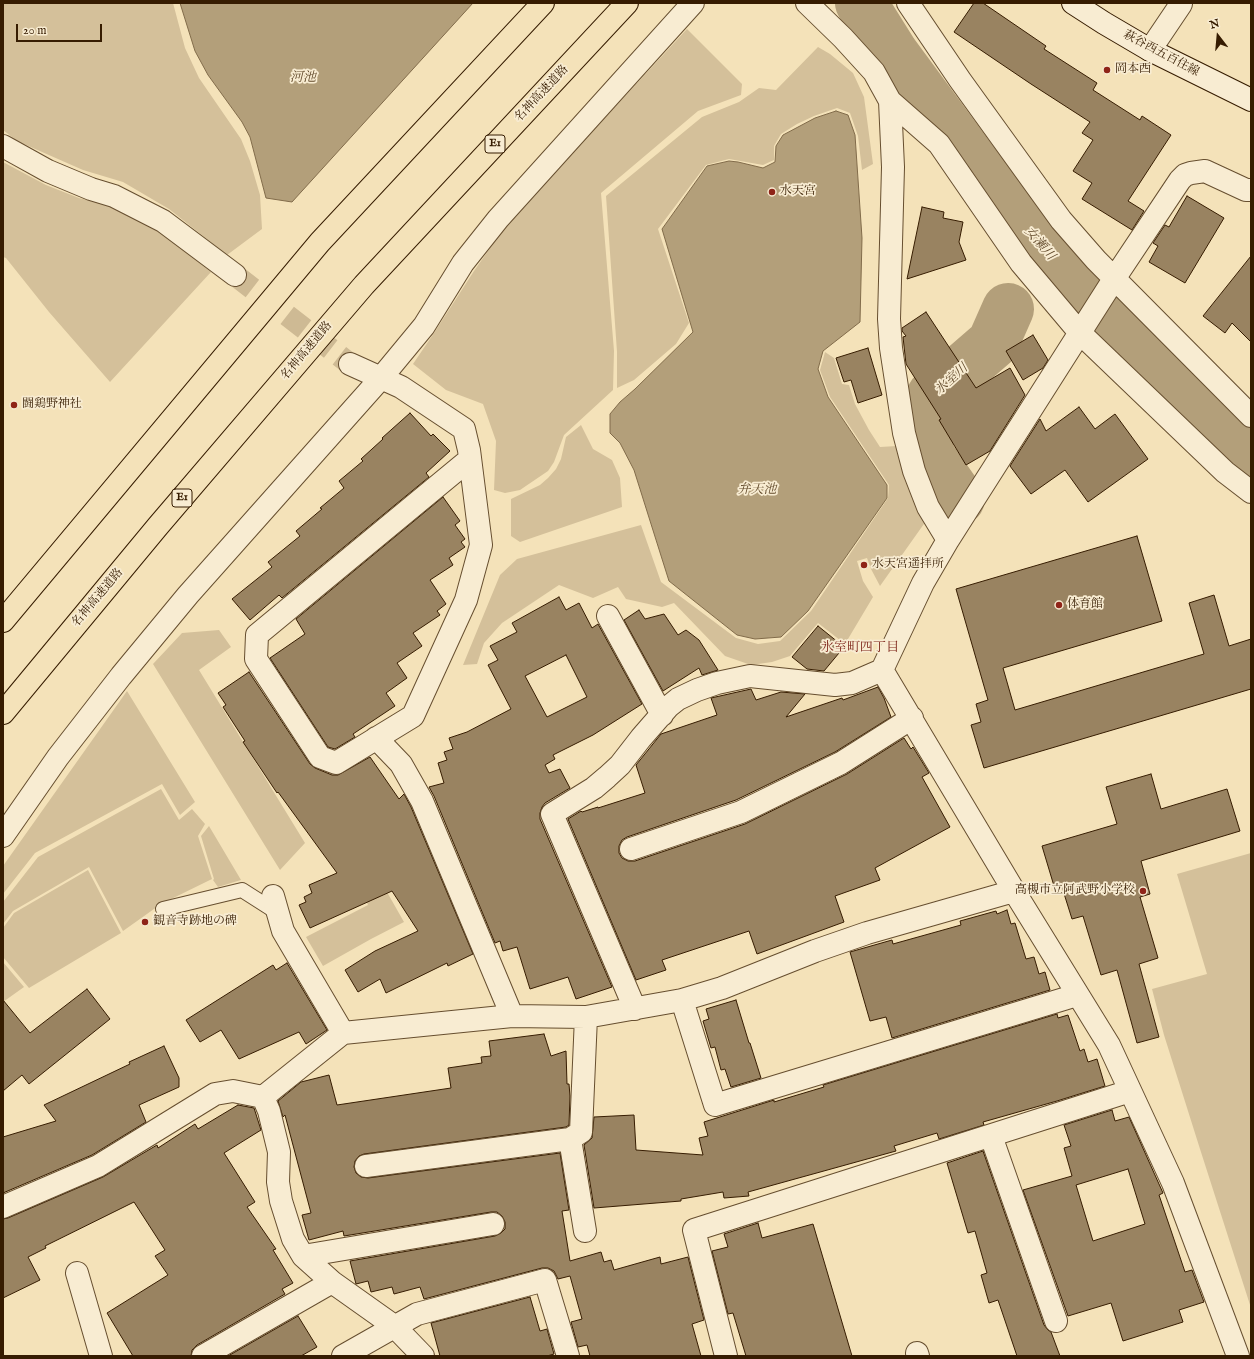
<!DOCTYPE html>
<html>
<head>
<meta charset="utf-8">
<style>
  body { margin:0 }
  #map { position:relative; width:1254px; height:1359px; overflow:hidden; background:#f4e2b9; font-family:"IM FELL English",serif }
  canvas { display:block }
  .frame { position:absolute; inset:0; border:4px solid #361c01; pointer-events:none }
  .north { position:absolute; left:1198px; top:16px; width:40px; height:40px; -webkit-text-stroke:3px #f8ecd2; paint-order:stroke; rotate:344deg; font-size:11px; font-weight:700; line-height:16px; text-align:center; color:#361c01 }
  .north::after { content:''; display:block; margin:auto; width:14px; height:18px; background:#361c01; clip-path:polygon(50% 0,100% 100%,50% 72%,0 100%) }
  .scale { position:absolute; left:16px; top:24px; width:86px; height:18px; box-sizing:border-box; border:2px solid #361c01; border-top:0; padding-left:5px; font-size:12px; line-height:14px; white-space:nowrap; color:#361c01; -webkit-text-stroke:3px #f8ecd2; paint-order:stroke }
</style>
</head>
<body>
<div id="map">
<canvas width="1254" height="1359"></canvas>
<div class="frame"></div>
<div class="north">N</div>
<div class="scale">20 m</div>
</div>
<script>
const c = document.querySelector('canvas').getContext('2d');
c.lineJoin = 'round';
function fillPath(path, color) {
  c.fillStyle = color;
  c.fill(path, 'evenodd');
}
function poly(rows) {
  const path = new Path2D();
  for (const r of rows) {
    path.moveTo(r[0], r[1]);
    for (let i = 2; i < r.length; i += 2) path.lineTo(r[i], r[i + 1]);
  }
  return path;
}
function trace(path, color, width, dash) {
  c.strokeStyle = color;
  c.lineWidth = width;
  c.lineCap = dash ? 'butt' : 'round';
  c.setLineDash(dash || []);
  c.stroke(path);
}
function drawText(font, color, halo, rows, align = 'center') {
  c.font = font + ' "IM FELL English","Noto Serif JP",serif';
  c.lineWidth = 3.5;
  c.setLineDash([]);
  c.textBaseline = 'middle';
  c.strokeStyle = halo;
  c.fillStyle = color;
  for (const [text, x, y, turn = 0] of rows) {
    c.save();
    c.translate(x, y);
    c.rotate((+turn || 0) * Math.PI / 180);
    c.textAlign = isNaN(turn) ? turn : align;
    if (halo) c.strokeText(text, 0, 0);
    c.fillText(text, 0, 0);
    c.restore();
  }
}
fillPath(poly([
  [3,3,173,3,185,48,199,78,241,139,250,161,260,195,262,229,227,255,169,209,123,182,83,170,17,141,3,130],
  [687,29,742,84,741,95,698,111,601,193,614,351,613,390,564,435,554,462,548,471,520,490,505,493,494,490,496,441,483,404,446,390,413,364,434,333,474,271,507,224],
  [818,47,830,54,853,73,864,97,873,164,862,170,858,136,850,113,837,108,814,116,797,124,781,134,774,146,774,160,763,165,729,159,706,165,658,229,689,323,676,344,634,380,617,388,617,352,606,196,702,117,739,102,759,88,776,90],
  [3,162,46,185,79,198,107,205,158,230,211,272,110,382,49,312,6,258,3,257],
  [825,352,834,358,842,384,849,385,855,404,869,430,880,447,897,446,926,521,880,586,871,569,867,558,857,561,863,581,873,597,845,644,818,623,790,656,772,662,751,665,725,656,674,603,662,607,626,599,618,587,593,598,559,585,502,623,484,643,477,664,463,665,500,575,517,559,641,525,661,582,736,638,758,644,780,641,811,611,888,498,889,485,830,397,820,370],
  [581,425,593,449,612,460,620,478,622,507,520,542,511,536,511,499,540,485,548,478,556,469,561,459,566,437],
  [219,630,231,647,199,670,305,843,280,870,153,664,182,633],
  [127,691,195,802,180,815,162,784,35,853,3,894,3,866],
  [161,789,179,820,192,809,205,824,198,836,212,879,161,904,123,931,89,867,13,911,3,924,3,902,38,857],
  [209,826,241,880,218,887,213,880,214,879,201,836],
  [1251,853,1251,1308,1200,1149,1164,1035,1152,989,1207,974,1177,874],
  [88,870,121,933,29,988,3,957,3,928,14,913],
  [379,878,404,922,371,939,323,966,306,937,368,905,361,888],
  [3,962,24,987,3,1002]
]), '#d4c09a');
const water = poly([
  [180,3,473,3,292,202,266,198,250,137,242,122,208,75,195,51,180,3],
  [836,111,848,115,855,135,862,238,860,322,823,351,818,369,828,397,887,485,887,498,808,611,781,637,755,639,737,635,669,581,634,470,620,443,610,433,610,414,620,402,635,389,693,332,662,229,707,166,729,161,738,162,763,168,775,162,776,146,783,135,815,118,836,111]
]);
fillPath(water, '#b39f7a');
trace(water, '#816b4a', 1);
trace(poly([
  [861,3,893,54,1000,199,1080,292,1251,457],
  [959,499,929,456,923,415,933,395,993,343,1008,309]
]), '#b39f7a', 52);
const building = poly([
  [974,3,983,3,1046,46,1044,49,1097,83,1093,90,1140,120,1142,116,1171,135,1128,201,1144,211,1132,230,1082,199,1092,183,1073,171,1093,140,1082,133,1090,122,1031,84,954,32,974,3],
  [1187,196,1224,218,1185,283,1149,262,1158,246,1153,243,1165,225,1169,227,1187,196],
  [922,207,944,212,943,218,963,222,959,242,966,260,907,279,922,207],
  [1251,256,1251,342,1232,323,1225,333,1203,316,1251,256],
  [926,312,976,388,1010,368,1025,395,990,451,966,465,939,420,941,419,906,364,903,337,906,336,902,331,902,328,926,312],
  [1033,335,1048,360,1043,368,1023,380,1006,351,1033,335],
  [868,348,882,395,858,403,851,380,844,382,836,358,868,348],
  [1079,407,1095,429,1115,414,1148,459,1088,502,1065,470,1031,494,1010,466,1040,419,1046,431,1079,407],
  [410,413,431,436,433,434,450,451,426,473,429,477,282,598,279,595,250,620,232,599,272,567,268,562,300,536,296,531,322,509,320,508,344,488,339,481,363,461,361,459,383,439,382,438,410,413],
  [443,497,460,521,455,525,465,539,461,542,465,547,449,558,453,565,430,580,446,604,437,611,440,615,413,633,422,646,397,663,407,678,386,693,395,706,353,734,355,737,335,749,328,747,270,658,305,634,296,619,443,497],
  [1137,536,1162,621,1003,668,1015,710,1204,654,1189,603,1214,595,1229,646,1251,639,1251,689,984,768,971,725,981,722,976,704,988,700,956,589,1137,536],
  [559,597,566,610,579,603,592,628,598,624,642,704,593,735,553,755,555,759,545,765,549,773,560,769,570,788,545,803,542,807,540,813,540,819,612,987,576,999,568,977,530,989,517,947,503,951,500,941,495,943,434,796,429,787,444,783,438,763,447,760,444,752,453,749,449,738,467,732,511,709,488,665,498,660,490,646,517,632,512,623,559,597],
  [566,655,587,697,547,717,525,676,566,655],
  [639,610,645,619,664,614,678,635,686,630,699,640,718,670,702,675,699,668,663,691,624,620,639,610],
  [818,626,844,647,824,671,807,669,792,657,818,626],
  [249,672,310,764,315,768,332,775,338,775,370,757,399,799,404,794,411,807,473,954,448,966,447,963,386,993,380,979,358,992,345,970,375,951,418,931,392,891,310,928,299,905,306,902,304,897,312,893,309,885,337,873,278,792,277,793,243,742,245,741,223,707,226,705,218,693,249,672],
  [878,687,884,698,891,717,835,752,736,800,627,837,622,840,619,846,619,853,622,858,628,861,635,861,745,824,847,774,904,738,911,749,913,747,929,773,922,777,950,827,875,868,880,880,835,896,844,922,757,954,749,931,662,960,666,970,636,980,568,819,581,811,582,812,598,807,598,808,645,793,636,765,661,734,717,715,711,698,751,689,756,700,781,692,805,694,786,717,842,698,843,700,878,687],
  [1151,774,1161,809,1227,789,1240,831,1141,861,1150,894,1140,897,1158,958,1139,964,1159,1037,1137,1043,1117,970,1101,975,1083,916,1072,919,1061,884,1054,886,1042,846,1117,824,1106,787,1151,774],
  [1007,910,1011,924,1015,923,1026,959,1034,957,1039,974,1045,972,1050,990,892,1038,886,1017,870,1021,850,952,892,940,893,944,961,925,960,921,996,911,997,914,1007,910],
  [287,963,327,1030,306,1044,299,1032,239,1059,221,1030,200,1042,186,1020,273,965,276,970,287,963],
  [87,989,110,1019,29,1084,22,1075,3,1091,3,1000,30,1033,87,989],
  [736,1000,749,1043,750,1043,761,1078,731,1087,725,1069,721,1070,715,1047,711,1048,703,1021,709,1019,706,1009,736,1000],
  [1057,1014,1058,1018,1068,1015,1080,1051,1084,1049,1088,1062,1097,1059,1105,1086,1057,1101,983,1122,984,1125,939,1139,937,1133,894,1146,896,1151,748,1192,749,1196,724,1198,723,1192,681,1199,681,1201,594,1208,584,1145,592,1138,594,1117,634,1115,636,1150,703,1155,699,1138,708,1136,704,1122,774,1100,774,1102,824,1087,823,1085,1057,1014],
  [544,1034,551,1056,566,1051,567,1084,569,1084,570,1096,569,1125,566,1127,364,1154,359,1156,355,1161,354,1167,356,1173,361,1177,368,1178,560,1153,569,1210,562,1211,570,1261,601,1252,604,1262,611,1260,614,1270,660,1257,661,1264,688,1257,704,1320,692,1324,701,1356,590,1356,587,1345,578,1347,571,1322,582,1319,570,1276,558,1279,554,1271,548,1268,542,1268,424,1299,420,1287,394,1294,392,1287,371,1292,368,1281,356,1284,350,1261,495,1236,501,1233,505,1229,505,1222,502,1216,497,1212,491,1212,344,1236,343,1231,309,1240,302,1215,311,1213,285,1115,283,1117,278,1101,301,1082,329,1075,337,1105,451,1088,448,1068,482,1063,481,1057,491,1056,489,1041,544,1034],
  [164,1046,179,1078,179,1087,139,1105,146,1122,92,1155,3,1193,3,1137,56,1121,44,1105,130,1064,129,1062,164,1046],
  [238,1105,254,1108,261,1130,224,1153,255,1202,247,1207,276,1249,273,1250,293,1283,282,1289,285,1294,197,1345,192,1350,191,1356,133,1356,107,1313,168,1275,155,1256,165,1250,134,1202,45,1246,46,1248,28,1257,40,1280,3,1298,3,1219,8,1218,103,1177,157,1145,158,1148,195,1124,198,1129,238,1105],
  [1112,1110,1115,1121,1129,1117,1163,1193,1159,1195,1185,1272,1192,1270,1204,1302,1179,1310,1183,1322,1123,1341,1111,1303,1068,1316,1023,1190,1072,1176,1064,1148,1071,1146,1064,1125,1112,1110],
  [1128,1169,1145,1224,1093,1241,1076,1185,1128,1169],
  [983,1151,1044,1325,1048,1330,1051,1332,1060,1356,1017,1356,998,1300,989,1303,981,1275,987,1273,975,1231,968,1233,947,1163,983,1151],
  [758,1223,762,1238,813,1224,852,1356,746,1356,733,1313,728,1314,712,1251,728,1247,724,1234,758,1223],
  [530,1297,540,1331,547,1329,554,1354,547,1356,440,1356,431,1323,530,1297],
  [298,1316,317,1347,301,1356,228,1356,298,1316]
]);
fillPath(building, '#998361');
trace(building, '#361c01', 1);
trace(poly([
  [235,275,350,364]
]), '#ceba94', 22, [22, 11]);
const lane = poly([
  [163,909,242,890,278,913]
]);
const street = poly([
  [807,3,843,38,874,72,890,101,893,167,889,319,891,348,904,433,914,471,928,507,948,540],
  [908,3,960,80,1061,220,1096,260,1251,416],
  [1150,50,1181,4,1180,3],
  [890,101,939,144,1021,263,1080,333,1225,472,1251,492],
  [3,146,48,171,91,189,114,196,163,221,235,275],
  [350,364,401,387,464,429,469,450,481,545,466,600,413,716,336,763,320,757,256,659,257,635,470,459],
  [608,616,662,715],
  [376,738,401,764,422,801,512,1016],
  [3,836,58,757,121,676,188,595,381,378,424,326,463,263,498,219,693,3],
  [631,849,741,812,841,763,912,718],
  [273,896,283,931,343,1033],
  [682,1000,715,1105,1077,995],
  [635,1009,552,814,594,788,607,777,620,765,641,738,668,707,678,699,697,690,717,683,750,676,835,685,852,683,882,670],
  [263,1097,269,1111,279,1152,278,1182,281,1201,293,1239,303,1256,332,1282,394,1326,423,1356],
  [991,1136,1056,1321],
  [366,1166,570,1139],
  [3,1207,98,1166,215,1094,233,1091,263,1097,343,1033,512,1016,586,1017,682,1000,722,988,815,951,867,933,1014,891],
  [585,1231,570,1139,581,1132,586,1017],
  [303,1256,493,1224],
  [77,1273,101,1356],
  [917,1353,918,1356],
  [203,1356,332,1282],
  [343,1356,417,1314,545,1280,568,1356],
  [726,1356,694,1230,1130,1091],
  [1238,1356,1173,1183,1109,1045,1014,891,882,670,923,583,948,540,1114,279,1180,180,1185,175,1191,173,1205,171,1246,190,1251,190]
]);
const secondary = poly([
  [1073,3,1104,23,1150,50,1251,100]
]);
const highway = poly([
  [3,621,320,242,543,3],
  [3,713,158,526,364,285,627,3]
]);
trace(lane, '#664e2f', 16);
trace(street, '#664e2f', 24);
trace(secondary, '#361c01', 24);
trace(highway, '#361c01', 24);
trace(lane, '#f8ecd2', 14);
trace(street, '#f8ecd2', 22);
trace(secondary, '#f8ecd2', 22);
trace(highway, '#f4e2b9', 22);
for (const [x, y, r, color] of [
  [1107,70,4,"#8f2418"],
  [772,192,4,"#8f2418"],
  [14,405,4,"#8f2418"],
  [864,565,4,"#8f2418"],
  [1059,605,4,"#8f2418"],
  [1143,891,4,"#8f2418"],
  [145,922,4,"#8f2418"]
]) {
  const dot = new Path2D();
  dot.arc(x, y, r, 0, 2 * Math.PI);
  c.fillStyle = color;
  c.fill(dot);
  trace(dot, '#f8ecd2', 1.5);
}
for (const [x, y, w] of [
  [495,144,20],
  [182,498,20]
]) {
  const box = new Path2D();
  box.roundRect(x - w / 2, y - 9, w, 18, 3);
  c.fillStyle = '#f8ecd2';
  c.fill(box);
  trace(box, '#361c01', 1);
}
drawText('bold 11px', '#361c01', null, [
  ["E1",495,144],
  ["E1",182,498]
]);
drawText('12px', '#361c01', '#f8ecd2', [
  ["萩谷西五百住線",1161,54,28],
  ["名神高速道路",542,94,-47],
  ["名神高速道路",307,351,-50],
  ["名神高速道路",98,598,-50]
]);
drawText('12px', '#361c01', '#f8ecd2', [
  ["岡本西",1115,70],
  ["水天宮",780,192],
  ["闘鶏野神社",22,405],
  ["水天宮遥拝所",872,565],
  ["体育館",1067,605],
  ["高槻市立阿武野小学校",1135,891,"right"],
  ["観音寺跡地の碑",153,922]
], 'left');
drawText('italic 13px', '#624a2b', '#f8ecd2', [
  ["河池",303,78],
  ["女瀬川",1039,244,49],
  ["氷室川",952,380,-42],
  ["弁天池",757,490]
]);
drawText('13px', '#7a1f14', '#f8ecd2', [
  ["氷室町四丁目",860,648]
]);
</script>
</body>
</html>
